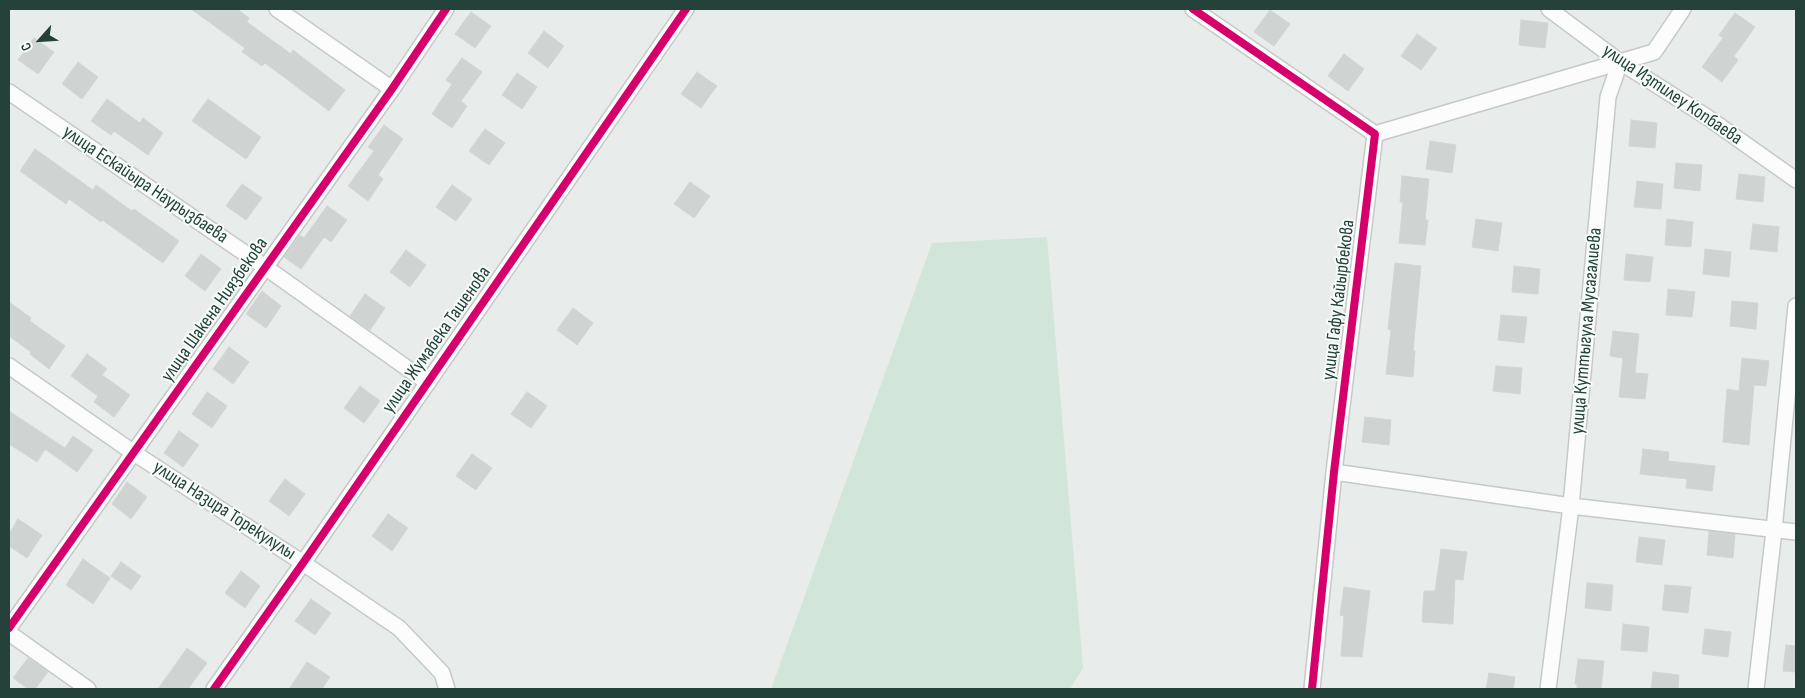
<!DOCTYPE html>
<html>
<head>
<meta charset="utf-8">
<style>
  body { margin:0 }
  #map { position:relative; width:1805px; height:698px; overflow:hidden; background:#e8edeb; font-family:"Sofia Sans Condensed",sans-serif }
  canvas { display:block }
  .frame { position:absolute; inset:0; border:10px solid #24423a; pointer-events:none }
  .north { position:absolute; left:15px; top:15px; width:50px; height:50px; -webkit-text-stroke:4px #f7fbf9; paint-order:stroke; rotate:244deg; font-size:14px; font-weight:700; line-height:20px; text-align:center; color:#24423a }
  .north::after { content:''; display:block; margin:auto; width:18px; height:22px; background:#24423a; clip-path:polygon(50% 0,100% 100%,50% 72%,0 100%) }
</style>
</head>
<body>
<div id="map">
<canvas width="1805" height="698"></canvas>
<div class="frame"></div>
<div class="north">С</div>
</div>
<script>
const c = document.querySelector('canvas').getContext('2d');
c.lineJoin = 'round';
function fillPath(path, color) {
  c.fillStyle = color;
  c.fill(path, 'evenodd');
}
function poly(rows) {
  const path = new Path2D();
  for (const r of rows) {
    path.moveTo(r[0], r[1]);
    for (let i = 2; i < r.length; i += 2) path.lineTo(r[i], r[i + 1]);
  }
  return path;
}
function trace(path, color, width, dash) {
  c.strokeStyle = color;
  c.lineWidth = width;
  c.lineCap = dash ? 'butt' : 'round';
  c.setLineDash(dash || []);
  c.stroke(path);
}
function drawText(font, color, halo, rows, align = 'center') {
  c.font = font + ' "Sofia Sans Condensed",sans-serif';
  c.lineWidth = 4;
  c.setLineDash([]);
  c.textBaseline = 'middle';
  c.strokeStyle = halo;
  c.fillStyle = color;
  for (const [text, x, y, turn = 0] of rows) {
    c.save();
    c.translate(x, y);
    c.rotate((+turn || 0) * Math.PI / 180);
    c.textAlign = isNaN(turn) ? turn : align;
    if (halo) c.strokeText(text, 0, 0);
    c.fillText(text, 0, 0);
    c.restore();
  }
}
fillPath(poly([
  [1047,237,1083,668,1070,689,771,689,932,243]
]), '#d1e6d8');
const building = poly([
  [191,9,237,9,249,18,247,22,291,54,293,50,345,90,329,111,265,63,262,66,242,52,245,48,191,9],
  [1270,10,1290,24,1274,46,1254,32,1270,10],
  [471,12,491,26,475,48,455,34,471,12],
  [1735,13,1755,27,1734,56,1738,60,1722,82,1702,67,1723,38,1719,35,1735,13],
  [1521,20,1548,23,1545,48,1519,45,1521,20],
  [544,31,564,46,548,68,528,53,544,31],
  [1417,34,1437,48,1421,70,1401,56,1417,34],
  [34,38,54,52,38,74,18,60,34,38],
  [1344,54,1364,69,1348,91,1328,76,1344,54],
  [462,58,482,72,461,101,467,106,452,128,432,114,452,84,446,80,462,58],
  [78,62,98,77,82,99,62,84,78,62],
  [697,72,717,86,701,108,681,94,697,72],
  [517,73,537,87,522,109,502,95,517,73],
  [107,99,140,123,143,118,163,133,148,155,114,131,111,135,91,121,107,99],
  [208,99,261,137,246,159,192,121,208,99],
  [1631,120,1657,123,1655,148,1629,146,1631,120],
  [384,125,403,139,378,175,383,179,368,201,348,186,374,151,368,147,384,125],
  [485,129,505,143,489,165,469,151,485,129],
  [1430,141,1456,145,1452,173,1426,169,1430,141],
  [35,149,93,190,96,185,132,211,134,209,179,241,163,263,102,220,101,222,69,199,66,204,20,171,35,149],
  [1676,163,1702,165,1700,191,1674,188,1676,163],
  [1739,174,1765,177,1763,202,1736,199,1739,174],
  [1402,176,1429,179,1425,220,1428,220,1425,245,1399,243,1403,202,1400,202,1402,176],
  [1637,181,1663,184,1661,209,1634,207,1637,181],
  [690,182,710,196,694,218,674,204,690,182],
  [242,184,262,198,246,220,226,206,242,184],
  [452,185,472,199,456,221,436,207,452,185],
  [327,206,347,220,331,242,324,237,301,269,284,257,300,235,304,238,327,206],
  [1476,219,1502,223,1498,251,1472,247,1476,219],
  [1667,219,1693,222,1691,247,1665,245,1667,219],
  [1753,224,1779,227,1777,252,1750,249,1753,224],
  [1705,249,1731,252,1729,277,1703,274,1705,249],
  [406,250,426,265,410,287,390,272,406,250],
  [201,254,221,269,205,291,185,276,201,254],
  [1626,254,1653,257,1650,282,1624,280,1626,254],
  [1395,263,1421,266,1413,351,1415,351,1413,377,1386,374,1391,330,1388,329,1395,263],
  [1514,266,1540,269,1538,294,1512,292,1514,266],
  [1668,289,1695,292,1692,317,1666,315,1668,289],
  [262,291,281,306,266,328,246,314,262,291],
  [365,294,385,308,370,330,350,316,365,294],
  [1732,301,1758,303,1756,329,1730,326,1732,301],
  [9,302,31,318,30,321,65,346,49,369,30,354,31,352,9,336,9,302],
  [573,308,593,323,577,345,557,330,573,308],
  [1501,315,1527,317,1524,343,1498,340,1501,315],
  [1613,331,1639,334,1635,373,1648,374,1645,399,1619,397,1623,358,1610,356,1613,331],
  [229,347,249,362,233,384,213,369,229,347],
  [87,354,107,369,102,375,130,395,114,417,94,402,98,396,71,376,87,354],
  [1742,358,1769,361,1766,386,1754,385,1749,445,1723,442,1727,389,1739,391,1742,358],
  [1496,366,1522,368,1520,394,1493,391,1496,366],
  [360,386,380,401,364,423,344,408,360,386],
  [207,392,227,406,212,428,192,414,207,392],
  [527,392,547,406,531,428,511,414,527,392],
  [9,411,65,448,73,436,93,450,77,472,45,449,37,462,9,444,9,411],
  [1365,417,1391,420,1389,445,1362,442,1365,417],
  [179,431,199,445,183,467,164,453,179,431],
  [1643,449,1669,452,1668,461,1715,466,1712,491,1686,488,1687,479,1640,474,1643,449],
  [472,454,492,468,476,490,456,476,472,454],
  [285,479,305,494,289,516,269,501,285,479],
  [127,482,147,497,131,519,112,504,127,482],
  [388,514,408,528,392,551,372,536,388,514],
  [18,519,42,535,27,558,9,546,9,534,18,519],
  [1709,531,1735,534,1733,558,1707,555,1709,531],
  [1639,537,1665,540,1662,565,1636,562,1639,537],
  [1441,549,1467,552,1463,580,1455,579,1453,624,1422,622,1424,591,1435,591,1441,549],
  [83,559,110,578,93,604,66,585,83,559],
  [121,562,141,576,131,590,111,576,121,562],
  [241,571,260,586,245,608,225,593,241,571],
  [1587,583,1613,585,1611,611,1585,608,1587,583],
  [1665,585,1691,587,1688,613,1662,610,1665,585],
  [1344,587,1370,591,1362,657,1341,656,1344,616,1340,615,1344,587],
  [311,599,331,613,315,635,295,621,311,599],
  [1623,624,1649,627,1647,652,1621,650,1623,624],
  [1705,629,1731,632,1728,657,1702,654,1705,629],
  [1786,645,1796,646,1796,672,1783,671,1786,645],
  [187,648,207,663,188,689,158,689,187,648],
  [28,658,48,672,35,689,28,689,13,678,28,658],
  [1578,659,1604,661,1601,689,1577,689,1577,684,1575,684,1578,659],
  [307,662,330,677,322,689,289,689,307,662],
  [1653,672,1679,675,1678,689,1651,689,1653,672],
  [1489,673,1515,677,1513,689,1486,689,1489,673]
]);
fillPath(building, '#cfd4d2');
trace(building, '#d1d6d4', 1);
const minor = poly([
  [277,9,392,89],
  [1193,9,1375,134,1334,472,1312,689],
  [1549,9,1620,62,1707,117,1796,180],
  [9,92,265,267,428,383],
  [1375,134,1620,62],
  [9,366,134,453,303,563,399,628,442,673,447,689],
  [1334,472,1571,506,1796,532],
  [9,628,392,89,446,9],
  [9,633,88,689],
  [214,689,303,563,686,9],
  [1548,689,1571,506,1608,97,1620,62,1654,52,1683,9],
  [1756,689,1774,530,1796,306]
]);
trace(minor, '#c5cac8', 18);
trace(minor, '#fcfcfc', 15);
trace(poly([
  [1193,9,1375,134,1334,472,1312,689],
  [9,628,392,89,446,9],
  [214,689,303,563,686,9]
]), '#d6006c', 8);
drawText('19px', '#24423a', '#f7fbf9', [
  ["улица Изтилеу Копбаева",1672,95,34],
  ["улица Ескайыра Наурызбаева",145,185,34],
  ["улица Гафу Кайырбекова",1339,300,-83],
  ["улица Шакена Ниязбекова",215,310,-55],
  ["улица Куттыгула Мусагалиева",1587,331,-85],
  ["улица Жумабека Ташенова",437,340,-55],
  ["улица Назира Торекулулы",224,511,33]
]);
</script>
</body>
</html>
